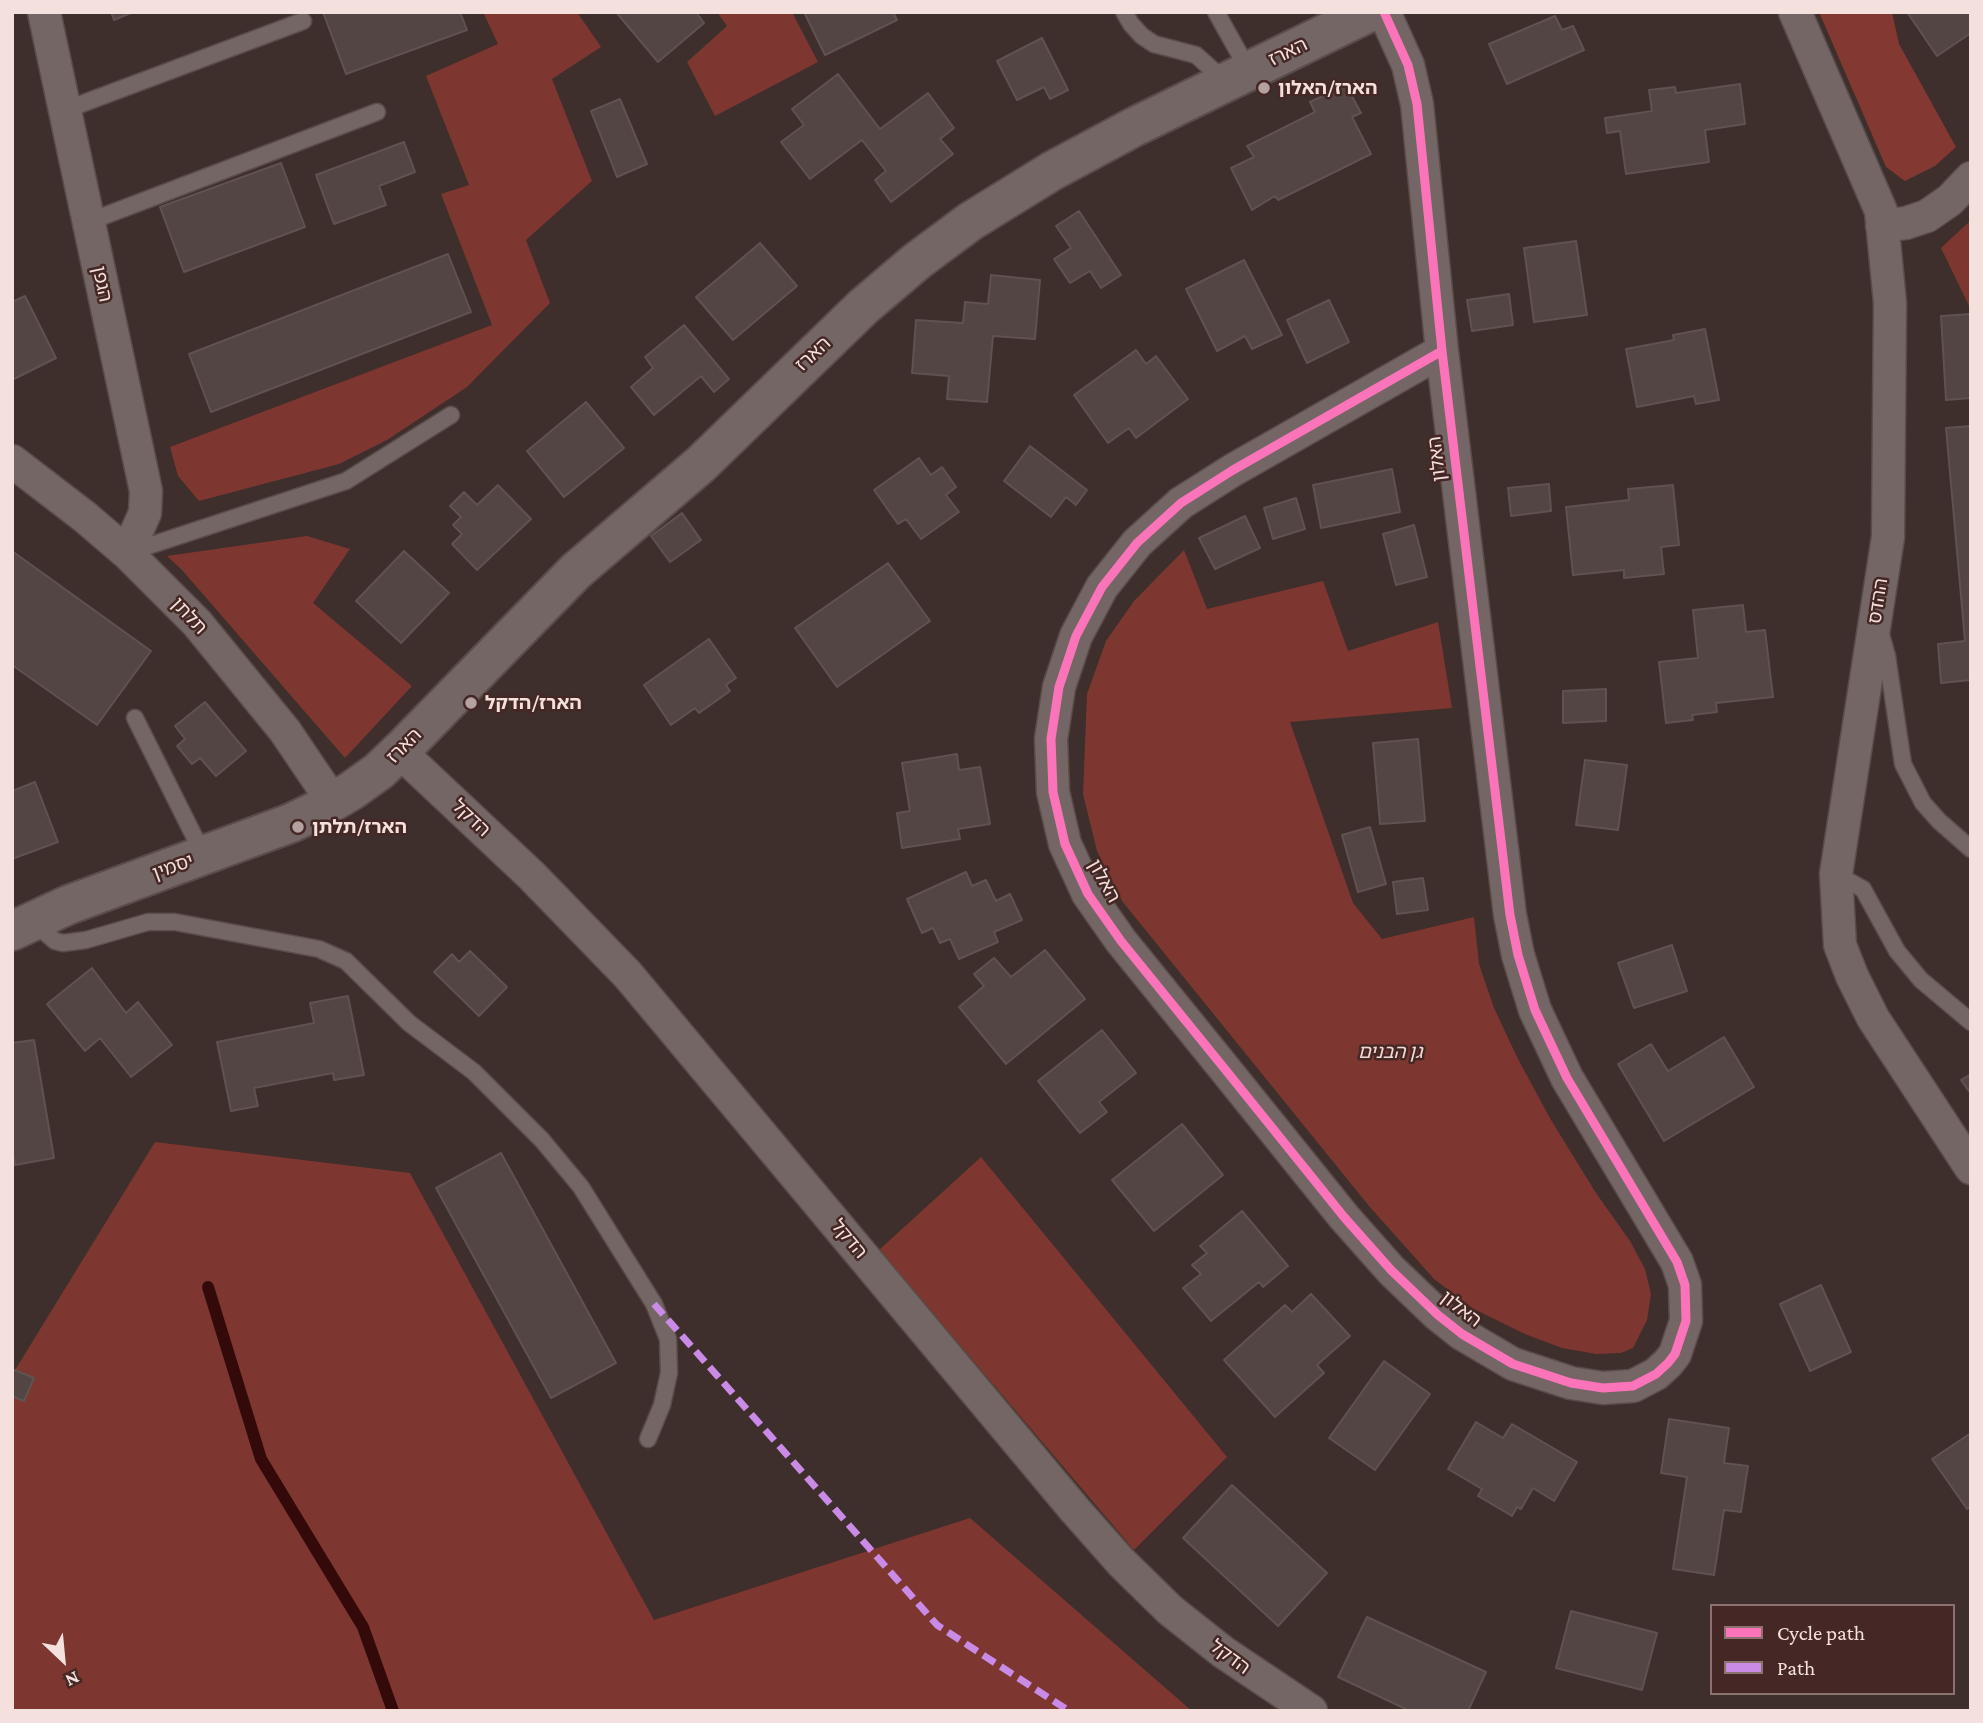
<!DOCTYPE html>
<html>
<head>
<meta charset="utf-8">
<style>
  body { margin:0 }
  #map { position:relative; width:1983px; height:1723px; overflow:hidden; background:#3e2e2c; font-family:"Crimson Pro",serif }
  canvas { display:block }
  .frame { position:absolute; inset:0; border:14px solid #f4e1de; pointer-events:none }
  .legend { position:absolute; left:1710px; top:1604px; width:245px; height:91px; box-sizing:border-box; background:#452825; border:2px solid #8b726f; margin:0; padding:9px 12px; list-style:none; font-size:21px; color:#f4e1de }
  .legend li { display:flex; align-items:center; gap:14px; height:35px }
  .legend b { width:35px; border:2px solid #8b726f }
  .north { position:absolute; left:28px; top:1625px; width:70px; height:70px; -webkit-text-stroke:5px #452825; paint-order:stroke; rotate:154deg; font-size:19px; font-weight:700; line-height:28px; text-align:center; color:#f4e1de }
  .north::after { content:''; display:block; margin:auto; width:24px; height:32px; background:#f4e1de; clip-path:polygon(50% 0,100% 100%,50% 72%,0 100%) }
</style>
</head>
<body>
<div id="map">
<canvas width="1983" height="1723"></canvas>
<div class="frame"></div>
<ul class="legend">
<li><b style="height:9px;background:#fb73b8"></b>Cycle path</li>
<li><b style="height:9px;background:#ca8be6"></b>Path</li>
</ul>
<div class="north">N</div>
</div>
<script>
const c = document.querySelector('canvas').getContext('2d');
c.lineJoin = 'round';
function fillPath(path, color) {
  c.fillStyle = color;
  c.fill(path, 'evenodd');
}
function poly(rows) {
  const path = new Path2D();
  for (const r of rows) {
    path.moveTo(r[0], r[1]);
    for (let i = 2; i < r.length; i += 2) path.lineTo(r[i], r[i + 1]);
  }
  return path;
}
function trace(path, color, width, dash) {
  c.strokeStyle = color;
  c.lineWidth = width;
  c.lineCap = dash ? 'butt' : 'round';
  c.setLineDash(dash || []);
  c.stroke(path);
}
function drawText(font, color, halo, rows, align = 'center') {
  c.font = font + ' "Crimson Pro","Noto Sans Hebrew",serif';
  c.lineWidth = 5;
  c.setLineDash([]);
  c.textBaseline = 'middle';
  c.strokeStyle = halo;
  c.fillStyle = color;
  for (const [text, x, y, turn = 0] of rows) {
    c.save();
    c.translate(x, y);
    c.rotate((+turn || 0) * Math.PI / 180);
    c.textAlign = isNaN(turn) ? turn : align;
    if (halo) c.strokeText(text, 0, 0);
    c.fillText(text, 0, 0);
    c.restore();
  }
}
fillPath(poly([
  [483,12,577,12,601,47,552,79,592,181,526,240,550,303,467,387,387,440,339,464,199,501,178,476,170,447,492,325,441,194,469,185,426,76,498,44],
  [717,12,792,12,818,62,715,116,687,62,727,26],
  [1971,220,1971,310,1941,248],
  [307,536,350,549,313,603,412,686,345,758,182,570,167,556],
  [1184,550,1207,609,1323,581,1348,651,1438,622,1452,708,1290,722,1353,903,1382,939,1474,917,1479,964,1494,1008,1518,1059,1551,1120,1596,1193,1630,1241,1645,1269,1651,1294,1647,1320,1633,1348,1621,1353,1596,1354,1562,1348,1525,1334,1474,1309,1434,1279,1369,1206,1122,901,1097,851,1083,794,1087,694,1106,641,1134,601],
  [155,1142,410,1173,654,1620,970,1518,1192,1711,12,1711,12,1375],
  [981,1157,1227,1457,1134,1550,879,1250]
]), '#7d3730');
fillPath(poly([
  [1819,12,1892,12,1899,44,1956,147,1935,166,1905,181,1886,167]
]), '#833831');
trace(poly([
  [208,1287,261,1459,363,1627,393,1711]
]), '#330a09', 12);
const building = poly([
  [111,12,133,12,114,20,111,12],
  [323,12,460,12,467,30,346,74,323,12],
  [616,12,696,12,704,23,658,62,616,12],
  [804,12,893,12,897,20,825,55,804,12],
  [1907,12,1971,12,1971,33,1937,56,1907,12],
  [1555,16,1562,30,1573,26,1584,50,1507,84,1489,44,1555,16],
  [1042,38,1068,90,1050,99,1044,87,1017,100,997,61,1042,38],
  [838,74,880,129,928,93,954,128,940,139,953,154,891,202,875,180,886,171,862,140,810,179,781,142,804,125,792,109,838,74],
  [1740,84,1745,124,1705,130,1709,162,1626,174,1620,131,1607,133,1605,118,1652,111,1649,90,1675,87,1676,93,1740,84],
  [1346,85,1361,113,1352,117,1371,154,1278,200,1275,196,1252,210,1231,168,1254,157,1247,146,1315,112,1310,102,1346,85],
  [620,99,647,164,617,177,591,111,620,99],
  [404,142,415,172,379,186,386,205,334,224,316,175,404,142],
  [281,163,305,227,184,272,160,207,281,163],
  [1079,211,1121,275,1101,288,1090,271,1070,283,1054,259,1071,248,1056,226,1079,211],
  [1576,241,1587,315,1534,322,1524,248,1576,241],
  [760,243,797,286,733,340,696,297,760,243],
  [448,254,471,312,211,412,189,354,448,254],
  [1244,260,1282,335,1252,349,1245,336,1217,351,1186,289,1244,260],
  [991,275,1040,280,1035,339,993,336,987,402,947,399,949,376,912,373,916,320,963,323,965,302,988,304,991,275],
  [1509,294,1513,325,1472,331,1467,300,1509,294],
  [25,296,56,358,12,380,12,302,25,296],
  [1329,300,1349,342,1307,363,1287,320,1329,300],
  [1971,314,1971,398,1946,400,1941,316,1971,314],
  [684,325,729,379,714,392,701,376,654,415,631,387,653,368,645,357,684,325],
  [1705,329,1719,400,1696,404,1694,396,1637,407,1626,349,1674,340,1673,335,1705,329],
  [1136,350,1146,364,1156,356,1188,399,1136,438,1129,428,1108,443,1074,395,1136,350],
  [586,402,624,448,564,497,527,451,586,402],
  [1971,426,1971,680,1941,683,1938,644,1965,641,1946,428,1971,426],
  [1030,446,1087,490,1076,505,1066,497,1051,517,1004,481,1030,446],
  [919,458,931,475,942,467,956,487,946,495,959,512,921,539,906,519,898,524,874,490,919,458],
  [1392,469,1400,512,1321,528,1313,485,1392,469],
  [1549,484,1551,511,1511,516,1508,488,1549,484],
  [498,485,531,519,477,570,452,544,462,534,453,525,461,517,450,506,464,492,477,505,498,485],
  [1673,485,1679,545,1661,547,1664,574,1624,578,1624,570,1573,575,1566,507,1629,500,1628,489,1673,485],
  [1296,498,1305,529,1273,539,1264,508,1296,498],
  [682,513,701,540,670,562,651,536,682,513],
  [1245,516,1260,548,1215,569,1199,538,1245,516],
  [1414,525,1427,577,1396,585,1383,534,1414,525],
  [12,551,151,651,97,725,12,665,12,551],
  [404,551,449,593,401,643,356,601,404,551],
  [888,563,930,621,837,687,795,628,888,563],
  [1743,605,1746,632,1765,630,1773,697,1716,703,1717,712,1692,715,1693,720,1666,723,1659,662,1698,658,1693,610,1743,605],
  [709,639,736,678,726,685,730,691,699,713,695,708,671,725,644,685,709,639],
  [1606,689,1606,721,1563,723,1563,691,1606,689],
  [205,702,246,751,216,776,200,758,192,764,177,746,185,739,175,726,205,702],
  [1418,739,1425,821,1380,824,1373,743,1418,739],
  [957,754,959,770,980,767,990,824,958,829,960,839,902,848,897,813,910,811,902,763,957,754],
  [1585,760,1627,765,1618,830,1576,825,1585,760],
  [35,782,58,842,12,859,12,791,35,782],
  [1370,827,1386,884,1358,892,1342,835,1370,827],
  [966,872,972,886,986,880,996,901,1010,894,1022,920,994,932,998,942,959,959,950,939,940,943,933,928,922,933,907,899,966,872],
  [1423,878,1428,910,1397,914,1393,882,1423,878],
  [1672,945,1687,991,1634,1008,1618,963,1672,945],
  [1045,950,1085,999,1006,1064,959,1007,984,986,974,974,994,958,1011,977,1045,950],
  [470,951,507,987,479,1016,434,972,452,954,459,962,470,951],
  [92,968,126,1013,138,1002,172,1045,131,1077,100,1038,85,1051,47,1004,92,968],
  [348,996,364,1075,334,1080,333,1073,254,1088,258,1106,231,1111,217,1042,314,1023,310,1003,348,996],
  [1102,1030,1136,1073,1099,1102,1107,1112,1080,1133,1038,1081,1102,1030],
  [1724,1037,1754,1087,1664,1141,1618,1064,1651,1044,1668,1071,1724,1037],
  [34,1040,54,1158,15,1165,12,1150,12,1043,34,1040],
  [1971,1074,1971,1094,1961,1080,1971,1074],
  [1182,1124,1223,1175,1154,1231,1112,1180,1182,1124],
  [501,1153,616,1363,551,1398,436,1188,501,1153],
  [1242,1211,1288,1266,1263,1287,1259,1282,1211,1321,1183,1288,1201,1274,1192,1265,1207,1253,1200,1246,1242,1211],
  [1821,1285,1851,1352,1810,1371,1780,1304,1821,1285],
  [1311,1294,1350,1336,1317,1365,1324,1373,1275,1417,1224,1360,1285,1305,1292,1312,1311,1294],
  [1384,1361,1430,1394,1375,1470,1329,1438,1384,1361],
  [12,1369,34,1378,24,1401,12,1396,12,1369],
  [1669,1419,1729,1428,1724,1463,1748,1466,1741,1512,1724,1510,1714,1575,1673,1569,1687,1477,1661,1473,1669,1419],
  [1476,1422,1503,1438,1512,1424,1577,1462,1554,1501,1533,1488,1521,1509,1517,1507,1512,1516,1478,1496,1482,1489,1448,1469,1476,1422],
  [1971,1433,1971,1506,1967,1509,1932,1459,1971,1433],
  [1232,1485,1327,1573,1278,1626,1183,1538,1232,1485],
  [1571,1611,1657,1633,1642,1690,1556,1668,1571,1611],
  [1367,1617,1486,1672,1468,1711,1410,1711,1338,1677,1367,1617]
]);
fillPath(building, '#524543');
trace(building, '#5f5250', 2);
const lane = poly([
  [1124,12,1131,24,1142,36,1154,44,1196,55,1225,81],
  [1216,12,1249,71],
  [65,110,303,21],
  [88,222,377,112],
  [127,553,346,481,451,415],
  [1880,631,1887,656,1903,764,1923,803,1939,821,1971,849],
  [135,718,204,856],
  [1836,874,1863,889,1897,951,1921,980,1971,1022],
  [32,921,55,941,63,943,86,940,148,922,175,922,319,949,346,961,409,1023,474,1072,542,1140,581,1187,654,1304,668,1339,669,1373,662,1405,648,1439]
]);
const street = poly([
  [44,12,146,491,145,513,127,553],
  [1384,12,1408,65,1417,104,1442,351,1510,915,1518,955,1535,1010,1567,1078,1677,1262,1685,1285,1686,1321,1675,1354,1668,1363,1656,1374,1633,1386,1603,1388,1571,1383,1513,1364,1462,1334,1438,1315,1391,1270,1344,1217,1224,1068,1121,941,1088,894,1065,844,1053,792,1051,739,1059,687,1076,636,1102,587,1137,543,1181,503,1233,470,1442,351],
  [1795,12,1881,211,1890,303,1888,537,1836,874,1840,945,1852,976,1873,1018,1971,1168],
  [1882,226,1906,223,1927,216,1950,200,1971,178],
  [12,461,85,517,127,553,197,623,285,731,333,802],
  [399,751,532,876,628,975,1075,1510,1121,1562,1170,1610,1223,1652,1311,1711]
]);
const secondary = poly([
  [12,931,68,905,291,823,322,808,351,791,379,771,403,748,576,571,701,464,863,307,917,261,971,221,1052,171,1134,127,1370,12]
]);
trace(lane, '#5a4c4a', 19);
trace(street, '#5a4c4a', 35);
trace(secondary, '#5a4c4a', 42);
trace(lane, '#746665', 16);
trace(street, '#746665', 32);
trace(secondary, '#746665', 38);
trace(poly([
  [654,1304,937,1625,1069,1711]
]), '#ca8be6', 7, [14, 7]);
trace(poly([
  [1384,12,1408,65,1417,104,1442,351,1510,915,1518,955,1535,1010,1567,1078,1677,1262,1685,1285,1686,1321,1675,1354,1668,1363,1656,1374,1633,1386,1603,1388,1571,1383,1513,1364,1462,1334,1438,1315,1391,1270,1344,1217,1224,1068,1121,941,1088,894,1065,844,1053,792,1051,739,1059,687,1076,636,1102,587,1137,543,1181,503,1233,470,1442,351]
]), '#fb73b8', 9);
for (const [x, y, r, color] of [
  [1264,88,7,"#b4a2a0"],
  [471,703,7,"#b4a2a0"],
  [298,827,7,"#b4a2a0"]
]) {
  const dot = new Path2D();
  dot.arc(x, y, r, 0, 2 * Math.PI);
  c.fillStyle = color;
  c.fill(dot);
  trace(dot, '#452825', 2.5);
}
drawText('19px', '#f4e1de', '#452825', [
  ["הארז",1288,52,-26],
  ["הגפן",102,284,78],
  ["הארז",813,354,-43],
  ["האלון",1437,459,-97],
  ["ההדס",1878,601,-81],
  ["תלתן",189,616,47],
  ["הארז",404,746,-45],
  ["הדקל",471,818,43],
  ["יסמין",173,867,-20],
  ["האלון",1104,881,61],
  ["הדקל",849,1239,50],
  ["האלון",1461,1309,38],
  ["הדקל",1230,1657,36]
]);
drawText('bold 19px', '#f4e1de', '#452825', [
  ["הארז/האלון",1278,88],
  ["הארז/הדקל",485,703],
  ["הארז/תלתן",312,827]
], 'left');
drawText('italic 19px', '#f3d9d5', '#452825', [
  ["גן הבנים",1390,1052]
]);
</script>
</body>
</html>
